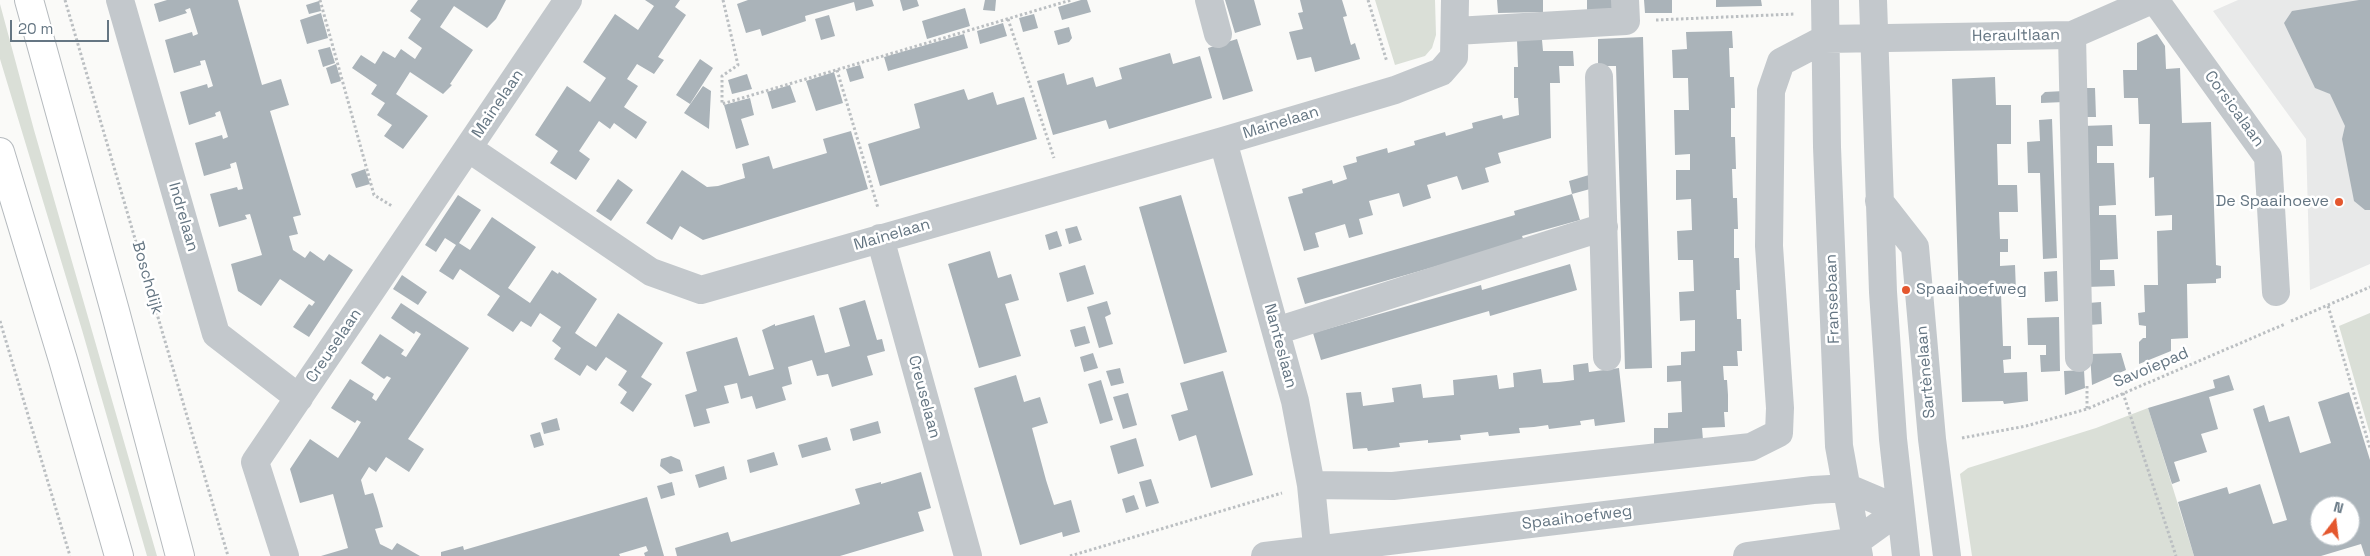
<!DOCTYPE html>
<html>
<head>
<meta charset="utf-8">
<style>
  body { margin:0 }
  #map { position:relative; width:2370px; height:556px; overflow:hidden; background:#fafaf8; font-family:"Space Grotesk",sans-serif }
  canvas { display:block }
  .north { position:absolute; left:2310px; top:496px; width:50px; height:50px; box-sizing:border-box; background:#fff; border:1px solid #c1c8cd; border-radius:50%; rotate:15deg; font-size:14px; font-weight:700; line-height:20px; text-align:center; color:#657683 }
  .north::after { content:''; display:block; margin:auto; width:18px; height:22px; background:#e4572e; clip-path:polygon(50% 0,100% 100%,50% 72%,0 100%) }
  .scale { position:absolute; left:10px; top:20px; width:99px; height:22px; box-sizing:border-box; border:2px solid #657683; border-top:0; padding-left:6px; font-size:15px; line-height:18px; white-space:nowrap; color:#657683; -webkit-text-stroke:4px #fff; paint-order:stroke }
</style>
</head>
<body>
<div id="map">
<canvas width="2370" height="556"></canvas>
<div class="north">N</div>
<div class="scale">20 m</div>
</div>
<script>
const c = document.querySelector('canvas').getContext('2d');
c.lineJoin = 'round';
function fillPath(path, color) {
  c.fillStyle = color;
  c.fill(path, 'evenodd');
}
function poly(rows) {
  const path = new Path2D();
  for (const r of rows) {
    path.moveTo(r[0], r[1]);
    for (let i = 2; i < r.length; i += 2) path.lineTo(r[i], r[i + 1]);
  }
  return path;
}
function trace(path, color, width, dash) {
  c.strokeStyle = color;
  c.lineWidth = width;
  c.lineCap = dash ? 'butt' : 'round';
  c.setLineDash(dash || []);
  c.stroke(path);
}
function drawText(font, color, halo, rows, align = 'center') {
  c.font = font + ' "Space Grotesk",sans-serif';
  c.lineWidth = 5;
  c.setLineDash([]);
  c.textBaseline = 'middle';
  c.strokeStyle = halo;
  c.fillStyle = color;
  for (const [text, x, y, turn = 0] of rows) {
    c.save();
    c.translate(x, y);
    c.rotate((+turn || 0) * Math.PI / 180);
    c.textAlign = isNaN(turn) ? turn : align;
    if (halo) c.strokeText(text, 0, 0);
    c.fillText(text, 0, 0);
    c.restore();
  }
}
fillPath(poly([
  [2238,0,2370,0,2370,264,2310,290,2306,139,2213,11]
]), '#e8e9e9');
fillPath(poly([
  [1375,0,1435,0,1436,35,1432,48,1425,56,1395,65],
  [0,4,34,130,157,556,147,556,82,330,0,59],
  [2370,313,2370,434,2339,326],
  [2148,408,2194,556,1972,556,1960,474,1968,468,2096,428]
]), '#dadfd7');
fillPath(poly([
  [167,0,238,0,262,85,281,79,289,105,270,111,301,215,293,217,298,234,289,236,293,250,305,258,310,251,324,261,329,254,353,270,309,337,293,327,309,304,312,306,315,302,280,279,261,306,238,291,231,264,262,255,250,214,245,215,247,219,219,227,210,194,237,187,238,190,243,189,236,162,230,164,231,168,204,176,195,143,222,135,223,139,228,137,220,111,215,113,216,116,189,125,180,92,207,84,208,88,213,86,205,60,200,61,201,65,174,73,165,40,192,32,193,36,198,34,190,8,185,10,187,13,159,22,154,4],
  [418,0,506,0,496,19,487,28,454,6,440,27,473,50,450,84,452,85,443,94,410,72,396,94,428,116,403,149,384,136,392,125,377,115,385,103,371,94,377,85,352,68,361,55,375,64,383,51,395,58,401,49,415,59,422,48,408,38,421,19,410,11],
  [645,0,680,0,675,7,686,15,658,57,664,60,654,74,637,64,627,79,638,86,624,107,647,122,636,139,614,123,610,129,599,121,579,151,590,159,576,180,550,163,558,151,535,135,567,86,590,102,606,78,583,62,615,14,638,30,654,6],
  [748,0,872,0,874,6,856,11,854,2,805,16,806,21,762,36,760,29,746,33,737,4],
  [900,0,917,0,919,6,903,11],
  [985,0,996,0,995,11,983,10],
  [1081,0,1087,0,1091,12,1062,20,1058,7],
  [1225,0,1254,0,1261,25,1235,33],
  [1300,0,1342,0,1347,16,1343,17,1351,45,1355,43,1360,59,1315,72,1311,57,1297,60,1289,32,1303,29,1298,13,1303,12],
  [1497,0,1543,0,1543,12,1498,13],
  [1587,0,1615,0,1615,10,1587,11],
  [1644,0,1672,0,1672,13,1645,13],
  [1716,0,1761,0,1762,6,1716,7],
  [2359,0,2370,0,2370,210,2365,210,2354,201,2342,139,2345,126,2330,94,2315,88,2284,23,2292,11],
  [319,1,321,11,309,14,306,5],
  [965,8,970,26,927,39,922,21],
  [321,13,328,38,307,44,300,20],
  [1034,14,1038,28,1023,32,1019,18],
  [829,15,835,36,821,40,815,19],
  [1003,23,1007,36,980,44,977,31],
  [1069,27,1072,38,1069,42,1058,45,1054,31],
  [1732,31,1733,48,1729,48,1730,77,1734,77,1735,108,1731,108,1731,137,1735,137,1736,169,1732,169,1733,198,1737,198,1738,229,1734,229,1734,258,1739,258,1740,290,1736,290,1737,319,1741,319,1742,351,1737,351,1738,366,1723,366,1724,380,1727,380,1728,395,1728,412,1724,412,1725,427,1702,428,1703,440,1654,446,1654,428,1668,428,1668,413,1682,412,1681,381,1667,382,1667,366,1681,365,1681,352,1695,351,1695,320,1680,321,1679,292,1694,291,1693,260,1678,260,1677,231,1692,230,1691,199,1676,200,1676,170,1690,170,1690,154,1675,155,1674,110,1689,110,1688,78,1673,78,1672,50,1687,49,1686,32],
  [964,34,968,48,888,71,884,57],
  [2157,34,2165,46,2166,69,2180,68,2182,123,2211,122,2216,265,2221,266,2221,278,2216,279,2216,283,2187,284,2188,338,2171,339,2171,351,2139,364,2139,342,2143,338,2146,338,2146,326,2139,325,2138,313,2145,312,2144,285,2158,285,2157,231,2172,230,2172,215,2155,216,2154,177,2149,178,2150,124,2139,124,2138,98,2124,98,2123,70,2137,70,2137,43],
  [1643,37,1652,368,1625,369,1616,66,1598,66,1598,39],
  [1237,39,1253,91,1223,100,1208,48],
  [1517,40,1542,40,1543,51,1573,51,1574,66,1559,66,1560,83,1550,83,1551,138,1498,153,1501,163,1485,168,1489,182,1462,190,1457,176,1427,185,1431,198,1403,207,1399,193,1369,201,1373,215,1359,219,1363,234,1349,238,1345,224,1315,233,1319,247,1304,251,1288,197,1303,193,1302,189,1332,180,1333,184,1347,179,1343,166,1357,162,1356,157,1387,148,1388,153,1415,145,1414,141,1445,132,1446,136,1473,128,1472,123,1502,115,1503,119,1519,115,1518,98,1514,98,1514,67,1518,67],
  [330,47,335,63,323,67,318,50],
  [1170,53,1173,64,1200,56,1212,98,1109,129,1106,120,1053,135,1037,81,1064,73,1067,85,1093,77,1096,87,1122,79,1119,68],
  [700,59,713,68,690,104,676,95],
  [336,64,341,81,331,84,326,68],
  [860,65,864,78,850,82,846,69],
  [834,72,843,103,816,111,806,81],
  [747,74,752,89,732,94,728,80],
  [1995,77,1996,105,2011,105,2011,144,1997,144,1998,185,2017,185,2018,212,1999,212,2000,239,2008,239,2008,252,2000,252,2000,266,2015,265,2016,292,2001,293,2003,346,2011,346,2011,359,2003,360,2004,373,2027,372,2028,401,2004,404,2003,401,1962,402,1952,79],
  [790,85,796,102,772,109,767,92],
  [703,86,711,91,709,129,684,113],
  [2082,88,2095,88,2096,117,2082,117],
  [964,89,968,100,993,92,997,105,1024,97,1037,139,880,186,868,144,920,128,914,104],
  [2064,91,2064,102,2041,103,2041,96,2045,92],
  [750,98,754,115,741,119,749,145,736,149,724,105],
  [2052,119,2057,258,2043,259,2040,173,2028,173,2027,142,2040,141,2039,120],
  [2112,125,2113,146,2097,146,2097,163,2114,163,2116,205,2099,206,2099,215,2116,215,2118,259,2100,260,2100,270,2114,270,2115,286,2087,287,2082,126],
  [851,131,868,189,703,240,680,226,672,240,646,223,682,170,707,187,718,186,745,178,742,164,769,156,773,169,827,153,823,139],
  [365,169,370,184,356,188,351,174],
  [1589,175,1590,189,1572,194,1569,181],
  [618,179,633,190,611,221,596,211],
  [1572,194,1580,220,1522,236,1524,241,1305,304,1297,278,1515,215,1514,211],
  [458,195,481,210,459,243,470,250,492,217,536,247,508,288,530,303,552,270,558,274,559,272,597,299,575,333,585,340,596,347,618,313,663,343,641,377,652,384,633,412,620,403,627,392,618,385,627,371,606,357,596,371,587,365,580,376,554,359,561,348,552,341,561,327,540,313,531,327,521,321,513,332,487,315,500,296,460,269,453,280,439,271,456,245,445,238,436,252,425,245],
  [1181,195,1227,352,1184,364,1139,207],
  [1077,226,1082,240,1069,244,1065,229],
  [1057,231,1062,246,1049,250,1045,235],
  [990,251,998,278,1011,274,1019,300,1005,304,1021,356,979,368,948,264],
  [1570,264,1577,290,1490,316,1489,311,1321,360,1313,333,1481,285,1482,290],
  [1085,265,1094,294,1067,302,1059,273],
  [2057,271,2058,301,2045,302,2044,272],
  [402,275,427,292,418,305,393,289],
  [865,300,877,340,882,339,885,351,867,356,873,375,832,387,828,374,817,376,812,360,788,367,792,384,782,387,786,400,756,409,752,396,741,399,737,383,724,386,729,403,706,409,710,423,694,427,685,395,697,391,686,352,737,337,749,376,774,369,762,330,775,324,775,326,814,315,825,353,850,346,839,308],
  [1107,301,1111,314,1105,317,1113,344,1099,348,1087,307],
  [2101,302,2102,324,2089,325,2088,303],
  [401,303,469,348,408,439,424,449,409,472,386,457,376,472,369,467,361,480,365,495,373,493,378,509,383,527,375,529,380,544,392,550,397,543,420,556,321,556,348,548,333,494,300,503,290,469,310,439,338,458,353,435,361,422,357,420,355,423,331,408,350,379,374,394,372,398,376,401,391,378,387,376,384,379,361,363,380,334,404,350,401,354,406,357,421,334,416,331,414,334,391,318],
  [2059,317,2060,371,2041,372,2040,355,2046,355,2046,345,2028,345,2027,318],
  [1085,326,1090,343,1075,347,1070,330],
  [1093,353,1098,368,1084,372,1080,357],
  [2121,353,2126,370,2092,385,2090,354],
  [1588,363,1589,372,1619,368,1625,422,1595,426,1594,419,1580,421,1581,425,1549,429,1548,425,1534,427,1519,428,1520,433,1489,436,1488,432,1460,435,1461,440,1428,443,1428,440,1399,443,1400,447,1368,451,1367,448,1353,449,1346,393,1361,392,1363,406,1394,402,1392,388,1421,384,1423,398,1454,395,1453,380,1497,375,1499,389,1514,387,1513,373,1541,369,1543,383,1559,382,1574,380,1573,365],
  [1120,368,1124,383,1111,386,1106,371],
  [2084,370,2085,388,2065,395,2064,371],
  [1223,371,1253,475,1211,488,1196,435,1179,441,1171,415,1188,410,1180,383],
  [1016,375,1024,402,1040,397,1048,423,1032,428,1046,480,1054,505,1071,500,1080,532,1063,537,1062,532,1020,545,974,388],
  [2229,375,2234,390,2209,397,2218,429,2201,434,2207,452,2174,462,2180,481,2172,484,2148,408,2215,388,2213,380],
  [1101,380,1113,420,1100,424,1088,384],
  [2349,392,2370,460,2370,556,2365,556,2361,544,2321,556,2194,556,2178,502,2227,487,2229,494,2260,484,2273,524,2287,520,2253,409,2264,405,2269,422,2289,416,2300,453,2331,443,2318,402],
  [2320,506,2350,506,2350,536,2320,536],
  [1128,393,1137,425,1123,429,1113,397],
  [557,418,560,430,544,434,541,423],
  [878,421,881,433,853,441,850,429],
  [540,432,544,445,534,448,530,435],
  [827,437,831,450,802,458,798,445],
  [1136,438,1144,466,1118,474,1110,446],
  [774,452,778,465,750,473,747,460],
  [671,456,680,460,683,471,670,474,660,466,661,459],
  [724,466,727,479,699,488,695,475],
  [921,472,931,508,918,512,924,531,840,556,677,556,675,548,728,532,731,542,860,504,855,489,881,482,881,484],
  [1151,479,1159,503,1146,507,1139,482],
  [672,482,675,495,661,499,657,486],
  [1134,495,1139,509,1126,513,1122,499],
  [647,497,664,556,645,556,644,553,648,551,646,546,619,554,620,556,441,556,441,552,463,546,464,550]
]), '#aab3b9');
const major = poly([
  [29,0,115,311,180,556],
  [0,152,63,360,119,556]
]);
trace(major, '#b5babe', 30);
trace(poly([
  [65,0,228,556],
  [320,0,374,195,392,206],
  [723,0,738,65,722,76,722,104,1071,0],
  [1368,0,1387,62],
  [1008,19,1054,158],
  [1656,20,1795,14],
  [837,70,878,208],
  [2328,306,2370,448],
  [0,321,70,556],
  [2291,321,2370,287],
  [2087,386,2087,409],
  [2123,393,2176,556],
  [1962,438,2026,426,2087,409,2285,324],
  [1070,556,1282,493]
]), '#bbbfc2', 3, [2.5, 2.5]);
trace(poly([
  [120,0,216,334,299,398],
  [568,0,468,148,651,272,701,290,1223,141,1395,90,1441,72,1454,57,1455,0],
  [1209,0,1218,34],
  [1825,0,1827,147,1839,446,1859,556],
  [1873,0,1883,292,1893,439,1906,556],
  [2155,0,2268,157,2276,292],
  [1456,31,1626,21,1625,0],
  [2072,35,2079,358],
  [1599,77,1607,357],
  [1223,141,1295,401,1311,485,1318,556],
  [1879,201,1915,247,1932,439,1947,556],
  [880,238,968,556],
  [1276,331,1604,227],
  [1311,485,1393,486,1751,447,1779,433,1780,408,1769,246,1771,91,1781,62,1825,39,2072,35,2152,0],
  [285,556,255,462,468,148],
  [1265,556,1813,490,1848,488,1900,510],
  [1747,556,1857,541,1900,510]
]), '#c3c8cc', 28);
trace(major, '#fff', 28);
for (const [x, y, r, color] of [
  [2339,202,5,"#e4572e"],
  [1906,290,5,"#e4572e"]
]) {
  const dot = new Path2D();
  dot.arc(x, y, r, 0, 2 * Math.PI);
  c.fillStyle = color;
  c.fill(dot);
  trace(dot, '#fff', 2);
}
drawText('16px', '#657683', '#fff', [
  ["Heraultlaan",2016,36,-1],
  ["Mainelaan",498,104,-56],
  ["Corsicalaan",2234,109,54],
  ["Mainelaan",1281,123,-17],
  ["Indrelaan",183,217,74],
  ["Mainelaan",892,235,-16],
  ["Boschdijk",147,278,74],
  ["Fransebaan",1833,299,-92],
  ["Creuselaan",334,346,-56],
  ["Nanteslaan",1280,346,75],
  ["Savoiepad",2151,368,-23],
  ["Sartènelaan",1926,372,-95],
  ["Creuselaan",924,397,75],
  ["Spaaihoefweg",1577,518,-7]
]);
drawText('16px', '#657683', '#fff', [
  ["De Spaaihoeve",2329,202],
  ["Spaaihoefweg",1916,290,"left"]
], 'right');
</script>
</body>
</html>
